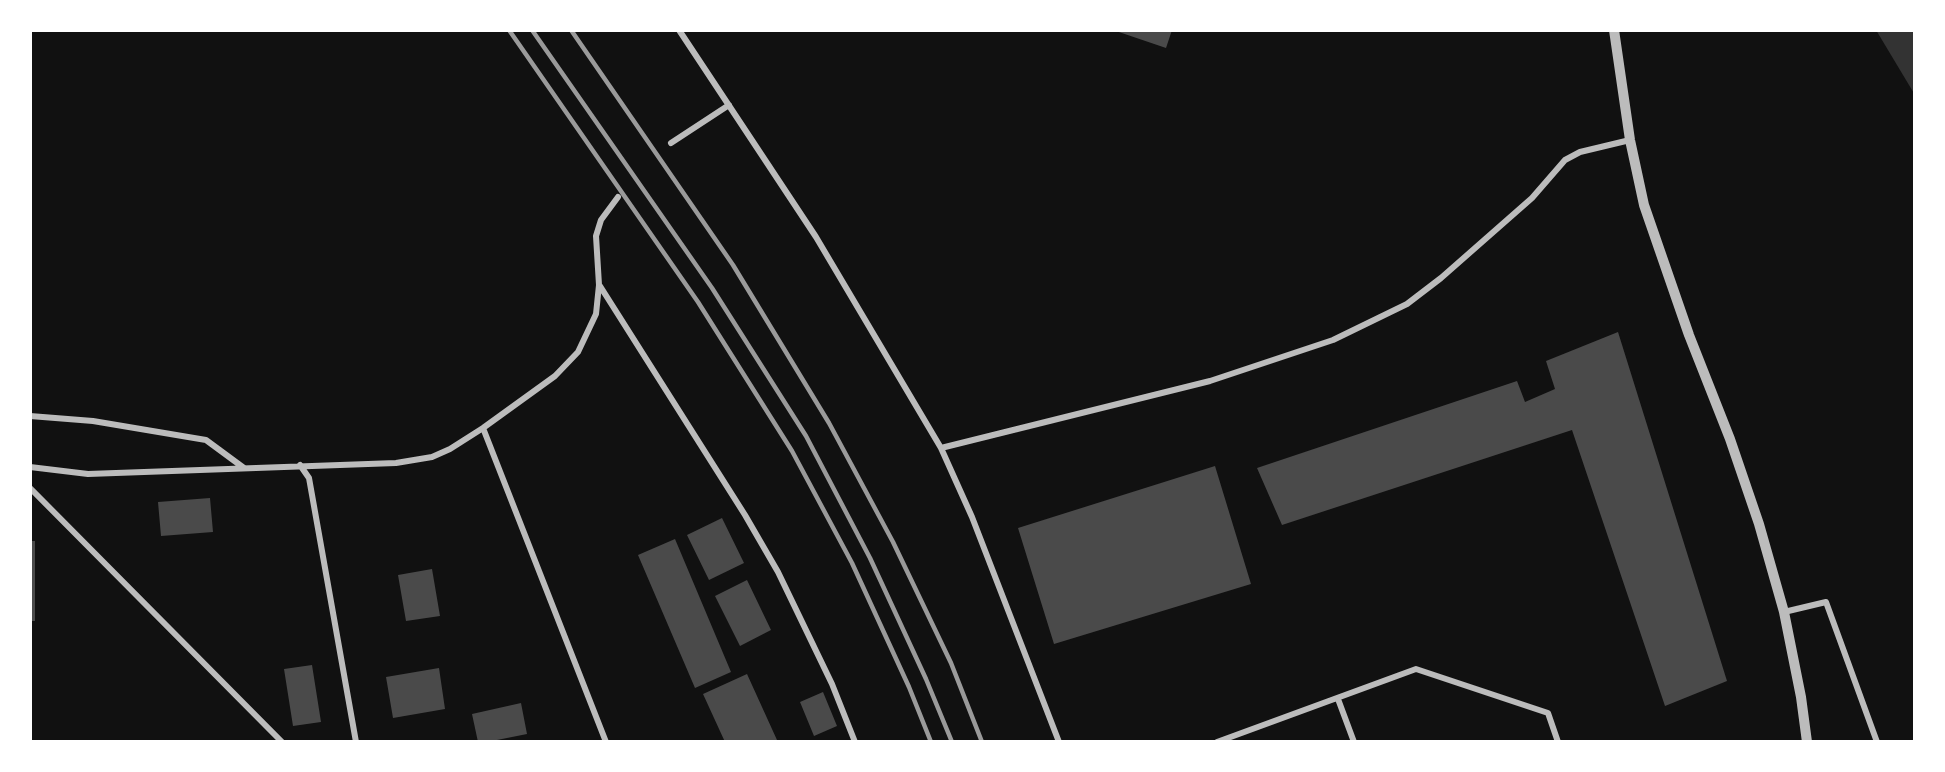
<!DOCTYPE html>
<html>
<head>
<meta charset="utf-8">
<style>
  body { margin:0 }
  #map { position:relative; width:1945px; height:772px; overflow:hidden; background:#111; font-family:Manrope,sans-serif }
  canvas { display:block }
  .frame { position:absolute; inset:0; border:32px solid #fff; pointer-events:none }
</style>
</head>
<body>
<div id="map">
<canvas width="1945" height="772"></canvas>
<div class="frame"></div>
</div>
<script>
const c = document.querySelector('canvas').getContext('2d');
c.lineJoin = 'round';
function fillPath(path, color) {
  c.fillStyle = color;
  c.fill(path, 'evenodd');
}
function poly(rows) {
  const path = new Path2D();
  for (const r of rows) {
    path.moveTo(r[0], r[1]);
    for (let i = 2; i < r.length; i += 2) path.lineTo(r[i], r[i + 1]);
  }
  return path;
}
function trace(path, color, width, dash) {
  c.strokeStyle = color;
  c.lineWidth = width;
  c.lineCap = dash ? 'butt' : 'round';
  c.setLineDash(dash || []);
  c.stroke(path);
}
fillPath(poly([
  [1876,30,1915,30,1915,95]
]), '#333');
fillPath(poly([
  [1113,30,1172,30,1166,48],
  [1618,332,1727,681,1665,706,1572,430,1282,525,1257,468,1517,381,1525,402,1555,389,1546,361],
  [1215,466,1251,584,1054,644,1018,528],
  [210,498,213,532,161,536,158,502],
  [722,518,744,563,709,580,687,535],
  [675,539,731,672,695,688,638,555],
  [30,541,35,541,35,621,30,621],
  [432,569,440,616,406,621,398,575],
  [747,580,771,630,740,646,715,596],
  [312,665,321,722,293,726,284,669],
  [439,668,445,709,393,718,386,677],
  [747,674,777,740,773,742,725,742,703,694],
  [823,692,837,726,814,736,800,702],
  [521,703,527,734,487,742,478,742,472,714]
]), '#4a4a4a');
trace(poly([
  [679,30,816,237,941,448,972,517,1059,742],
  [671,143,729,105],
  [600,286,745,515,778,572,832,684,855,742],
  [30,416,93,421,206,440,244,468],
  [483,428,606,742],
  [941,448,1210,381,1333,340,1407,304,1441,278,1532,198,1565,160,1580,152,1630,140],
  [300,465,309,478,356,742],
  [30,467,88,474,396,463,432,457,450,449,483,428,555,376,578,352,596,314,599,285,596,236,601,220,618,197],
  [30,488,282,742],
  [1784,612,1826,602,1877,742],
  [1338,699,1354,742],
  [1217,742,1416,669,1548,713,1558,742]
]), '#bcbcbc', 6);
trace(poly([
  [1614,30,1630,140,1644,205,1689,335,1730,439,1759,524,1784,612,1801,697,1807,742]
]), '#bcbcbc', 10);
trace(poly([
  [509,30,698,302,792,451,852,563,909,687,931,742],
  [532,30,712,288,806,436,870,558,926,679,952,742],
  [571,30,733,265,829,423,893,542,951,663,982,742]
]), '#9a9a9a', 4.5);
</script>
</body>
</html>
